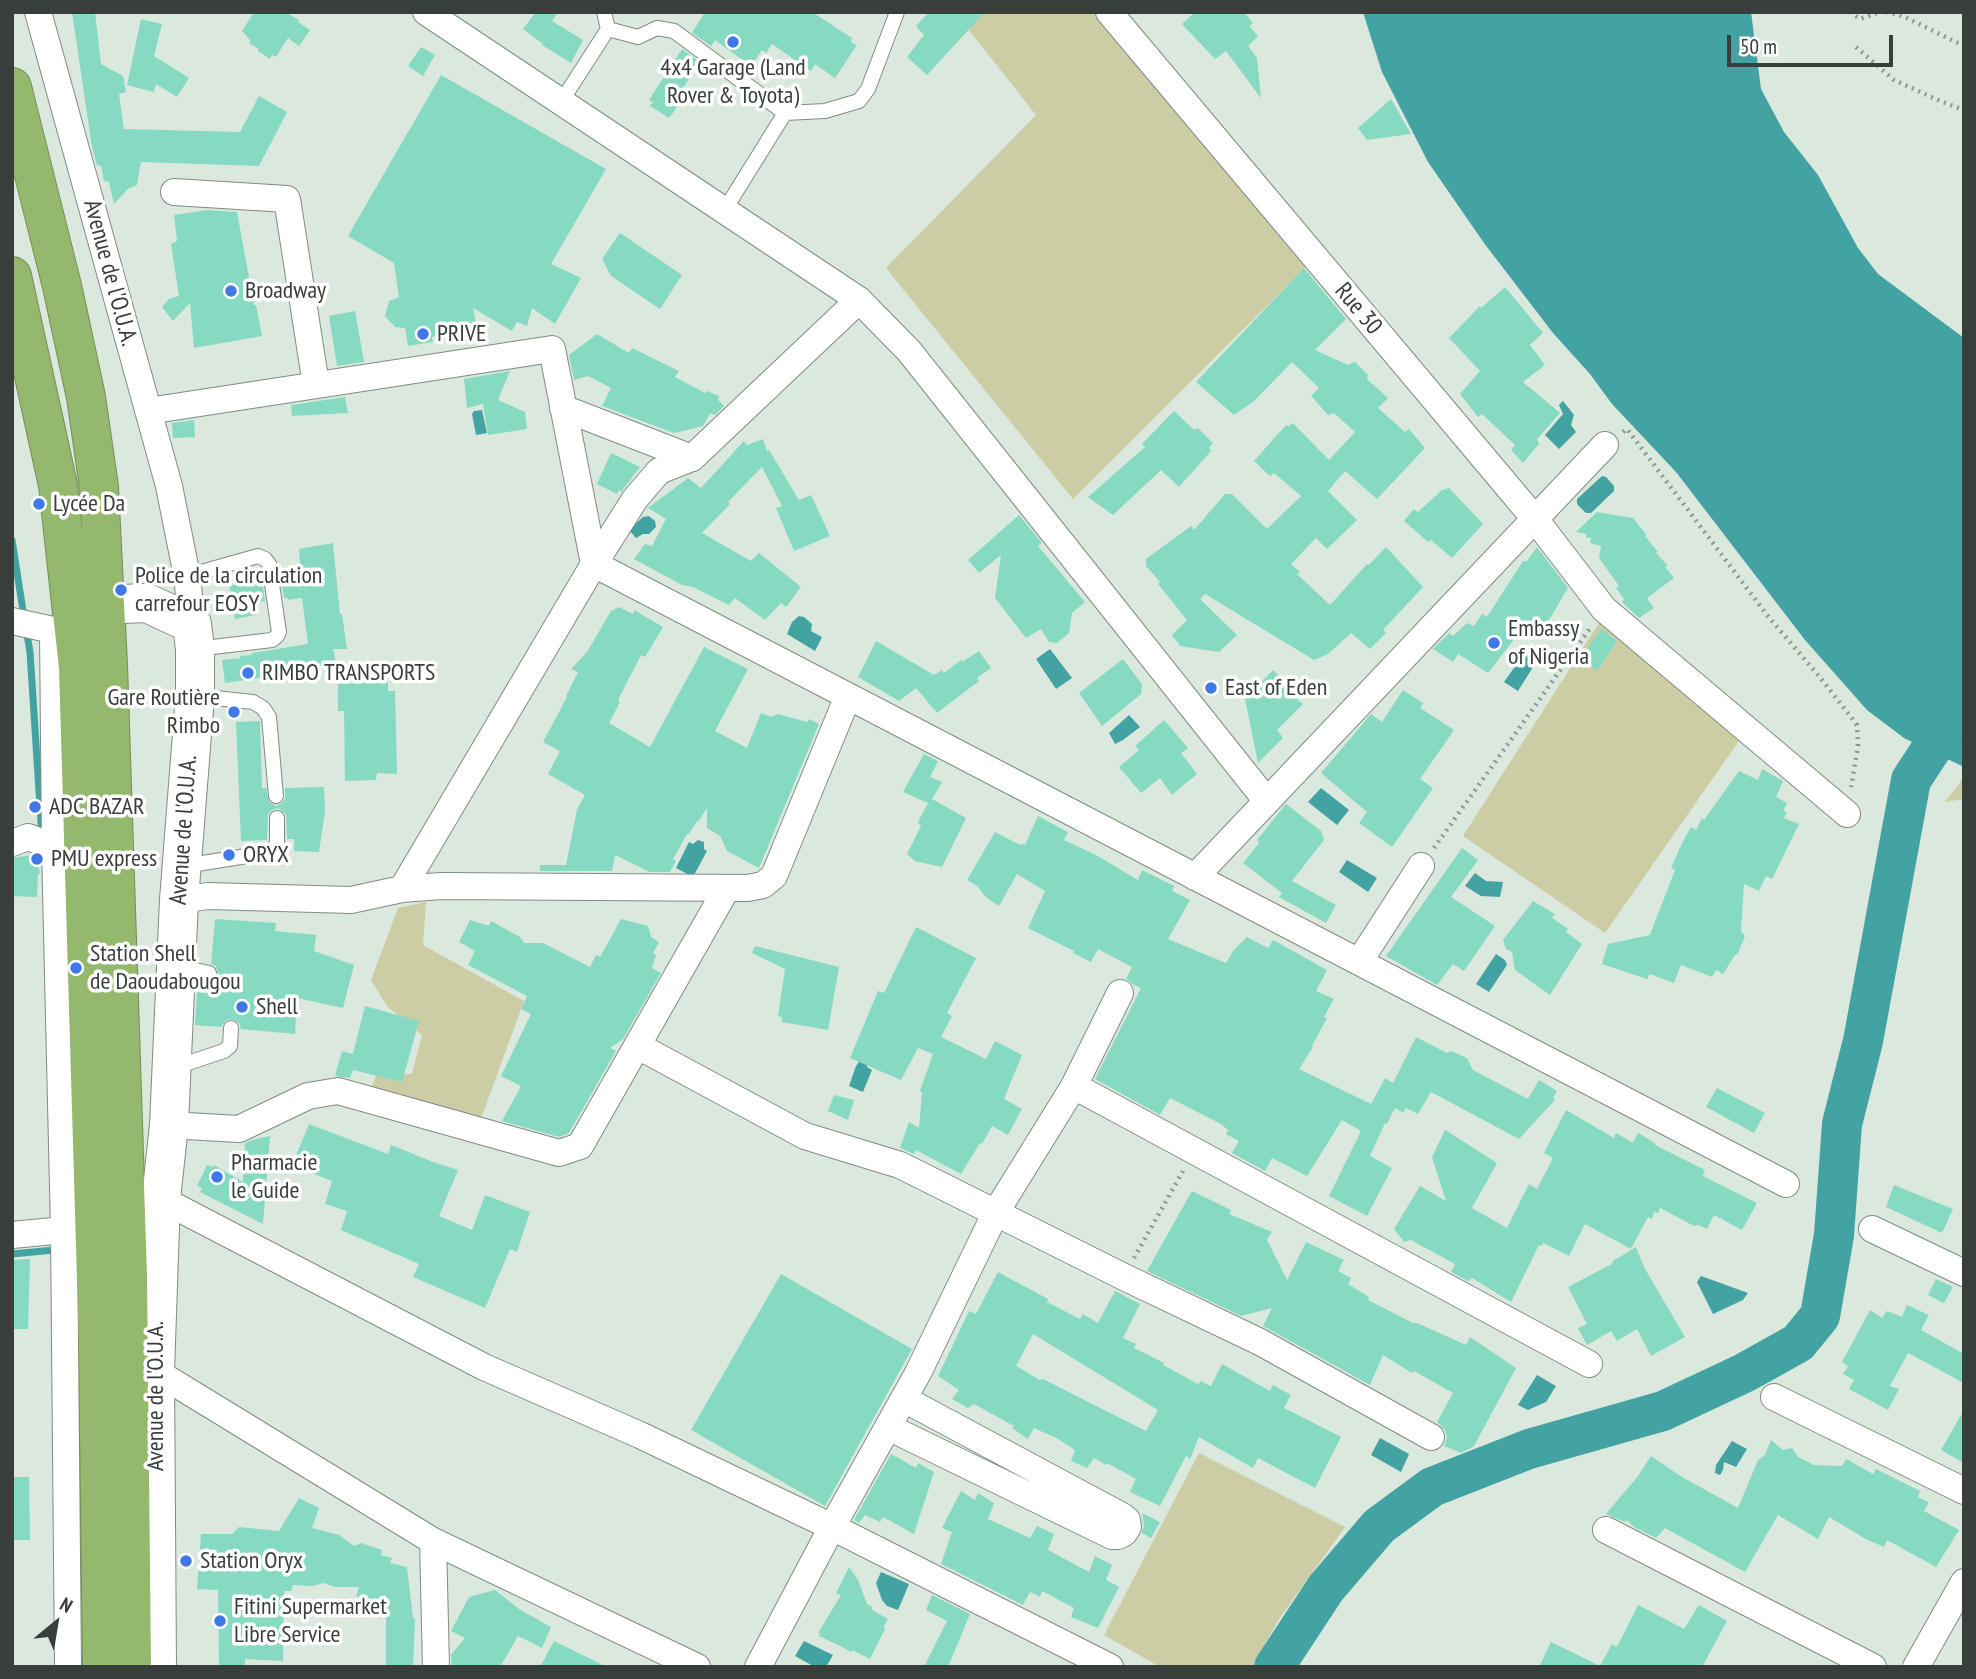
<!DOCTYPE html>
<html>
<head>
<meta charset="utf-8">
<style>
  body { margin:0 }
  #map { position:relative; width:1976px; height:1679px; overflow:hidden; background:#dae8dd; font-family:"PT Sans Narrow",sans-serif }
  canvas { display:block }
  .frame { position:absolute; inset:0; border:14px solid #383e39; pointer-events:none }
  .north { position:absolute; left:21px; top:1588px; width:70px; height:70px; -webkit-text-stroke:5px #fff; paint-order:stroke; rotate:30deg; font-size:19px; font-weight:700; line-height:28px; text-align:center; color:#383e39 }
  .north::after { content:''; display:block; margin:auto; width:24px; height:32px; background:#383e39; clip-path:polygon(50% 0,100% 100%,50% 72%,0 100%) }
  .scale { position:absolute; left:1727px; top:35px; width:166px; height:32px; box-sizing:border-box; border:4px solid #383e39; border-top:0; padding-left:9px; font-size:21px; line-height:24px; white-space:nowrap; color:#383e39; -webkit-text-stroke:5px #fff; paint-order:stroke }
</style>
</head>
<body>
<div id="map">
<canvas width="1976" height="1679"></canvas>
<div class="frame"></div>
<div class="north">N</div>
<div class="scale">50 m</div>
</div>
<script>
const c = document.querySelector('canvas').getContext('2d');
c.lineJoin = 'round';
function fillPath(path, color) {
  c.fillStyle = color;
  c.fill(path, 'evenodd');
}
function poly(rows) {
  const path = new Path2D();
  for (const r of rows) {
    path.moveTo(r[0], r[1]);
    for (let i = 2; i < r.length; i += 2) path.lineTo(r[i], r[i + 1]);
  }
  return path;
}
function trace(path, color, width, dash) {
  c.strokeStyle = color;
  c.lineWidth = width;
  c.lineCap = dash ? 'butt' : 'round';
  c.setLineDash(dash || []);
  c.stroke(path);
}
function drawText(font, color, halo, rows, align = 'center') {
  c.font = font + ' "PT Sans Narrow",sans-serif';
  c.lineWidth = 7;
  c.setLineDash([]);
  c.textBaseline = 'middle';
  c.strokeStyle = halo;
  c.fillStyle = color;
  for (const [text, x, y, turn = 0] of rows) {
    c.save();
    c.translate(x, y);
    c.rotate((+turn || 0) * Math.PI / 180);
    c.textAlign = isNaN(turn) ? turn : align;
    if (halo) c.strokeText(text, 0, 0);
    c.fillText(text, 0, 0);
    c.restore();
  }
}
fillPath(poly([
  [971,12,1118,12,1322,251,1073,499,886,268,1036,115,961,20],
  [1599,623,1743,735,1605,933,1463,836],
  [1964,777,1964,799,1945,802],
  [426,902,423,945,524,1001,480,1121,370,1091,376,1076,412,1074,422,1035,387,1006,371,980,398,908],
  [1199,1453,1345,1527,1279,1619,1252,1667,1160,1667,1104,1635]
]), '#cdcda5');
fillPath(poly([
  [1363,12,1751,12,1761,89,1784,132,1818,175,1858,248,1878,274,1964,338,1964,767,1904,738,1867,710,1805,640,1676,472,1612,404,1590,374,1553,333,1484,243,1428,162,1382,72],
  [1563,401,1574,415,1571,425,1576,432,1559,449,1545,435,1563,414,1559,405],
  [482,410,487,433,476,435,472,414,474,411],
  [1602,476,1606,477,1614,486,1614,491,1591,513,1586,513,1577,504,1577,499],
  [649,516,655,521,656,527,649,534,643,534,636,538,629,530,643,517],
  [799,616,804,617,812,624,811,631,822,637,815,651,787,634,792,622],
  [1050,649,1072,678,1056,689,1036,659],
  [1526,651,1538,659,1518,691,1504,682],
  [1129,715,1140,727,1123,740,1115,744,1109,733],
  [1321,788,1349,810,1337,825,1308,802],
  [698,840,704,842,704,849,707,851,693,877,676,868,689,842,693,844],
  [1347,860,1377,878,1368,892,1339,872],
  [1475,873,1486,881,1503,882,1500,897,1481,896,1465,886],
  [1496,954,1505,960,1507,965,1489,992,1476,984],
  [860,1060,868,1063,867,1067,872,1070,863,1092,849,1086,856,1066],
  [1701,1276,1748,1293,1743,1300,1713,1314,1697,1282],
  [1537,1375,1556,1386,1546,1402,1528,1410,1518,1405],
  [1380,1438,1409,1454,1401,1472,1371,1455],
  [1732,1441,1747,1449,1736,1467,1724,1462,1723,1470,1720,1475,1715,1473,1716,1465],
  [881,1572,909,1584,898,1610,887,1606,882,1600,876,1583],
  [804,1641,833,1655,826,1667,815,1667,795,1656]
]), '#43a2a2');
trace(poly([
  [12,540,24,617],
  [26,629,30,652,42,837],
  [12,1254,54,1250]
]), '#43a2a2', 7);
trace(poly([
  [1274,1667,1326,1588,1379,1526,1432,1487,1529,1449,1663,1411,1744,1373,1798,1343,1820,1316,1834,1235,1842,1124,1863,1041,1911,780,1964,699]
]), '#43a2a2', 40);
fillPath(poly([
  [72,12,95,12,101,64,123,76,126,92,119,94,124,129,240,132,259,96,287,112,259,166,141,162,137,185,128,189,114,204,109,182,104,181,101,166,97,165,92,147],
  [254,12,285,12,299,20,298,22,310,30,299,46,288,38,276,57,272,55,270,59,258,51,258,48,250,44,250,40,242,31],
  [536,12,558,12,552,21,583,40,571,63,542,45,543,44,523,29],
  [705,12,812,12,852,38,851,42,857,45,835,78,815,64,811,71,772,44,766,53,762,50,751,66,715,40,711,46,692,33],
  [929,12,985,12,927,75,907,57,924,35,916,26],
  [1195,12,1244,12,1253,23,1249,26,1258,36,1248,46,1257,58,1261,98,1226,51,1215,59,1182,24],
  [141,19,162,24,154,56,189,78,177,97,156,84,154,92,127,85],
  [421,47,435,55,423,76,408,66],
  [682,49,700,62,676,99,681,102,669,118,650,106,653,102,649,100],
  [441,75,606,169,551,264,581,278,555,324,532,308,527,326,517,322,512,331,473,308,477,329,432,337,433,342,408,346,405,328,395,327,385,316,389,301,399,297,394,263,348,236],
  [1391,99,1411,134,1367,140,1358,128],
  [207,210,237,212,254,305,256,305,262,336,194,348,190,303,173,321,162,307,169,299,179,296,171,244,177,241,174,215],
  [620,233,682,275,660,309,611,276,602,259],
  [1304,268,1346,319,1315,350,1348,365,1355,362,1368,375,1367,379,1388,398,1378,408,1405,432,1409,429,1425,448,1377,499,1345,471,1328,491,1357,520,1327,549,1316,538,1291,564,1300,572,1297,574,1330,605,1367,564,1369,565,1386,547,1423,587,1383,630,1386,633,1370,649,1351,633,1328,654,1314,660,1205,594,1200,599,1237,635,1219,652,1180,646,1172,635,1187,620,1158,584,1160,582,1146,566,1146,559,1191,526,1194,530,1225,494,1232,494,1267,529,1301,496,1274,473,1270,476,1254,461,1286,425,1289,426,1293,423,1329,460,1355,432,1334,413,1328,415,1311,396,1319,388,1292,362,1254,401,1234,415,1196,382],
  [1505,287,1543,333,1530,345,1545,365,1523,382,1560,413,1537,439,1539,444,1523,463,1511,450,1515,445,1482,414,1478,417,1460,394,1480,371,1449,338,1480,306,1481,308],
  [355,311,364,362,337,366,329,316],
  [597,334,629,353,632,348,679,371,675,377,705,393,707,391,719,396,718,400,724,406,715,415,710,413,703,426,674,433,602,406,611,388,588,376,574,380,569,355],
  [510,371,498,400,525,412,527,429,488,435,483,404,467,408,464,379],
  [345,397,348,413,292,416,291,405],
  [1174,411,1194,430,1198,428,1213,443,1209,448,1211,451,1179,487,1161,470,1113,515,1088,497,1145,447,1142,444],
  [194,420,195,437,173,438,172,423],
  [763,439,767,451,769,450,799,500,811,495,830,536,794,551,776,508,782,506,762,467,728,502,730,504,702,533,751,561,759,553,801,587,786,607,781,603,765,620,735,598,729,605,693,587,682,585,634,559,645,544,652,546,666,519,648,508,688,478,701,488,744,441,747,445],
  [611,453,640,467,621,492,619,490,617,494,597,484],
  [1449,488,1483,524,1452,558,1431,540,1428,542,1404,521,1414,509,1418,512,1442,490],
  [1597,512,1633,518,1646,534,1645,536,1658,552,1656,553,1668,566,1665,567,1674,578,1647,598,1654,608,1639,618,1622,602,1624,599,1616,588,1619,586,1599,558,1601,546,1590,543,1591,538,1586,537,1586,534,1576,532],
  [1019,515,1042,543,1038,546,1085,602,1072,613,1069,633,1057,643,1049,642,1041,629,1026,638,995,598,1001,555,979,573,968,560],
  [333,543,340,614,342,614,347,649,333,649,337,666,225,683,222,660,241,658,240,656,252,655,252,653,308,644,302,598,288,600,288,598,284,598,281,580,301,577,299,549],
  [1537,547,1568,588,1537,640,1522,629,1488,673,1458,654,1453,662,1433,649,1449,633,1453,636,1467,623,1474,626,1482,614,1487,617,1523,561,1527,561],
  [262,580,265,601,254,603,256,615,235,619,229,585],
  [619,607,633,614,634,610,663,627,645,657,641,655,618,700,620,702,609,723,650,747,704,647,748,669,715,731,747,748,761,713,771,717,778,714,807,722,809,719,819,724,759,868,727,851,720,836,707,828,707,808,698,822,697,821,689,834,687,834,673,859,676,861,670,872,650,872,615,855,612,871,540,871,540,865,566,865,577,810,585,795,548,774,560,751,543,742,567,697,566,696,578,672,571,669,587,652,611,611],
  [1601,629,1617,641,1597,671,1582,657],
  [876,641,934,675,942,670,944,673,961,660,962,662,979,651,991,668,977,678,979,681,937,713,916,688,899,701,858,677],
  [1123,659,1142,684,1141,694,1102,726,1079,693],
  [1273,670,1293,690,1290,693,1303,704,1277,730,1283,738,1258,763,1245,699],
  [388,682,388,691,395,691,397,774,377,773,376,780,345,781,344,711,338,711,338,684],
  [1403,690,1423,703,1420,708,1454,730,1420,779,1433,788,1392,847,1359,823,1367,812,1321,773,1371,714,1382,722],
  [1164,720,1188,748,1181,753,1197,774,1172,795,1160,778,1141,793,1119,767,1139,750,1135,746],
  [260,721,262,788,266,788,269,802,276,806,282,803,285,799,285,788,324,787,325,811,319,852,294,851,294,839,287,839,286,814,278,808,272,810,268,814,267,840,241,841,236,722],
  [924,754,938,761,930,777,942,782,932,799,966,818,942,867,915,861,907,854,921,826,918,822,928,803,903,792],
  [1762,769,1783,781,1776,797,1787,803,1783,811,1787,812,1784,818,1799,824,1772,879,1766,876,1759,891,1744,884,1741,931,1745,936,1738,953,1735,955,1723,974,1716,970,1712,977,1681,965,1674,983,1650,974,1647,979,1602,964,1608,944,1650,935,1675,870,1671,868,1684,839,1691,827,1696,830,1702,818,1704,820,1739,771,1758,780],
  [1286,804,1321,831,1324,840,1292,881,1336,905,1326,923,1279,897,1282,893,1243,863,1259,843,1257,840],
  [1038,816,1068,832,1064,840,1096,855,1138,880,1142,870,1174,886,1172,891,1190,900,1168,939,1226,963,1234,950,1247,937,1268,948,1273,940,1327,970,1316,991,1334,999,1324,1017,1327,1018,1312,1046,1313,1047,1299,1069,1371,1104,1385,1078,1393,1083,1416,1037,1447,1053,1451,1051,1467,1058,1473,1070,1528,1099,1539,1080,1557,1091,1553,1098,1555,1100,1519,1139,1431,1092,1418,1114,1406,1108,1403,1113,1395,1108,1387,1124,1385,1123,1370,1156,1392,1168,1367,1216,1329,1196,1361,1131,1342,1120,1307,1176,1272,1158,1265,1171,1232,1153,1239,1141,1226,1134,1228,1130,1221,1124,1170,1098,1160,1115,1095,1079,1141,988,1134,985,1126,979,1132,967,1098,949,1091,962,1073,953,1074,951,1028,928,1045,891,1017,874,999,906,987,898,976,885,967,880,995,832,1020,845,1022,844,1025,845],
  [1462,848,1478,860,1451,897,1495,926,1464,971,1453,964,1437,985,1386,956],
  [32,855,37,857,40,874,38,874,37,897,12,896,12,858],
  [1533,901,1555,914,1552,918,1568,929,1566,932,1582,944,1550,995,1515,970,1512,952,1506,949,1503,940],
  [215,919,276,923,275,931,316,935,314,951,354,965,343,1008,297,998,295,1034,241,1029,239,1023,232,1019,226,1020,221,1027,195,1025,197,992,206,993,207,982,216,980,218,974,216,966,211,964],
  [621,919,648,926,651,937,659,942,653,953,656,955,652,968,661,973,623,1039,610,1048,616,1051,569,1133,559,1137,502,1121,521,1086,501,1076,531,1014,521,1009,527,996,468,965,475,951,459,942,470,920,489,926,491,921,520,937,524,943,543,943,590,967,596,955,600,957],
  [916,927,976,958,947,1013,952,1016,941,1037,986,1059,995,1041,1022,1055,1004,1099,1022,1109,1008,1135,992,1126,982,1144,980,1143,961,1174,916,1150,914,1154,900,1148,909,1122,919,1128,922,1093,920,1091,933,1054,918,1048,901,1080,850,1058,878,991,884,993],
  [755,946,839,967,828,1030,782,1022,782,1017,778,1016,785,969,752,953],
  [365,1006,419,1021,402,1082,353,1070,350,1078,335,1076,342,1051,353,1054],
  [1717,1088,1765,1113,1754,1133,1706,1107],
  [834,1095,854,1100,848,1120,828,1111],
  [1566,1110,1614,1138,1616,1133,1633,1143,1638,1133,1655,1143,1655,1145,1705,1170,1703,1176,1757,1203,1742,1230,1714,1215,1707,1229,1699,1225,1694,1226,1660,1208,1658,1213,1654,1212,1652,1219,1648,1217,1631,1249,1585,1224,1569,1256,1543,1243,1542,1246,1539,1245,1511,1302,1472,1278,1468,1281,1451,1272,1455,1264,1411,1240,1404,1242,1394,1229,1420,1186,1446,1201,1432,1157,1445,1130,1497,1163,1472,1208,1507,1228,1529,1184,1537,1189,1553,1158,1544,1153],
  [309,1124,388,1154,391,1145,433,1162,458,1170,439,1216,472,1230,485,1195,530,1212,517,1252,510,1249,485,1308,413,1277,419,1264,341,1230,347,1211,325,1204,332,1181,292,1165],
  [270,1136,263,1224,200,1192,202,1188,197,1186,207,1165,212,1167,214,1165,243,1182,245,1143,256,1139],
  [1894,1185,1953,1209,1942,1233,1886,1207],
  [1192,1191,1231,1210,1229,1214,1272,1232,1267,1240,1287,1280,1306,1242,1344,1260,1338,1271,1351,1278,1348,1284,1369,1297,1368,1300,1413,1323,1417,1323,1466,1345,1470,1337,1516,1368,1474,1446,1461,1453,1444,1446,1447,1437,1445,1430,1437,1422,1453,1393,1414,1371,1412,1373,1383,1355,1370,1385,1263,1326,1272,1308,1241,1316,1147,1271],
  [1636,1247,1645,1269,1685,1337,1651,1356,1637,1329,1617,1341,1611,1331,1587,1345,1578,1328,1587,1324,1568,1287,1612,1264,1613,1261],
  [30,1259,28,1329,12,1329,12,1260],
  [998,1272,1048,1299,1047,1302,1080,1319,1083,1314,1098,1323,1115,1291,1140,1304,1123,1338,1136,1344,1134,1348,1164,1363,1163,1365,1198,1384,1201,1381,1211,1386,1222,1364,1270,1391,1273,1385,1291,1395,1284,1408,1341,1437,1315,1488,1258,1458,1253,1468,1199,1437,1190,1459,1186,1456,1160,1506,1130,1492,1136,1479,1107,1463,1106,1465,1094,1458,1087,1468,1071,1461,1075,1450,1058,1439,1034,1428,1028,1439,1012,1428,1014,1426,974,1404,968,1408,952,1399,959,1390,938,1376,969,1311,976,1314],
  [1033,1334,1158,1410,1146,1431,1043,1379,1040,1380,1016,1366],
  [781,1274,912,1349,825,1506,691,1430],
  [1936,1279,1953,1287,1944,1303,1928,1295],
  [1907,1305,1929,1315,1921,1330,1964,1354,1964,1383,1908,1353,1890,1386,1899,1389,1888,1410,1849,1389,1854,1380,1843,1374,1848,1366,1842,1362,1870,1310,1882,1318,1887,1311,1902,1317],
  [1964,1410,1964,1463,1941,1450],
  [1771,1440,1783,1450,1792,1448,1798,1457,1814,1465,1842,1466,1846,1459,1873,1474,1876,1469,1920,1491,1918,1497,1929,1502,1924,1511,1959,1530,1936,1567,1887,1540,1884,1547,1866,1539,1829,1517,1818,1539,1778,1515,1745,1572,1665,1528,1656,1538,1634,1527,1627,1520,1625,1522,1606,1514,1638,1476,1651,1456,1682,1477,1738,1508,1758,1460,1765,1455],
  [891,1454,916,1468,918,1463,934,1472,914,1534,883,1517,880,1522,865,1515,859,1523,854,1520],
  [12,1477,29,1477,30,1540,12,1540],
  [961,1491,975,1500,978,1493,994,1503,988,1519,1030,1538,1037,1526,1054,1534,1048,1550,1089,1572,1095,1556,1112,1565,1106,1580,1119,1587,1098,1628,1071,1617,1074,1608,1042,1591,1040,1597,1030,1592,1023,1605,941,1564,952,1532,942,1528],
  [299,1498,319,1508,312,1528,339,1535,354,1546,361,1543,382,1550,381,1555,392,1558,390,1563,407,1567,413,1618,415,1618,413,1667,386,1667,386,1607,356,1596,359,1587,336,1587,323,1583,313,1586,293,1585,291,1591,284,1591,283,1661,245,1659,245,1667,219,1667,218,1590,197,1589,201,1534,232,1534,239,1527,279,1531],
  [1142,1513,1160,1522,1151,1538,1142,1533,1144,1525],
  [849,1567,858,1580,867,1604,872,1607,872,1610,888,1619,884,1626,885,1629,870,1659,852,1650,852,1652,819,1636,820,1633,818,1633,841,1595,836,1593],
  [495,1590,519,1609,551,1627,542,1648,518,1636,500,1667,452,1667,451,1655,465,1638,451,1631,469,1597],
  [932,1595,970,1614,948,1667,924,1667,947,1621,926,1610],
  [1638,1605,1684,1629,1699,1605,1727,1621,1702,1667,1539,1667,1551,1642,1600,1666,1612,1644,1617,1647],
  [554,1641,607,1667,540,1667]
]), '#87dac2');
const lane = poly([
  [608,29,638,37,657,28,674,31,785,113],
  [561,102,608,29,604,12],
  [724,211,785,113,825,111,859,101,868,89,897,12],
  [187,576,258,556,265,559,269,564,279,632,277,636,272,640,196,649],
  [196,696,253,702,263,708,269,717,276,796],
  [184,866,272,852,277,843,277,818],
  [177,966,209,973],
  [173,1068,224,1051,230,1046,231,1028]
]);
const street = poly([
  [38,12,169,486,187,576,192,624],
  [426,12,859,300,909,351,1266,800],
  [1109,12,1535,519,1604,609,1847,814],
  [174,192,287,199,316,385],
  [563,408,692,458,859,300],
  [148,411,552,349,594,564],
  [594,564,1786,1184],
  [12,621,53,630,61,644],
  [53,630,55,847,64,1230,68,1667],
  [12,843,28,837,55,847],
  [1195,877,1605,445],
  [402,889,594,564,635,499,659,471,692,458],
  [179,900,208,896,351,900,402,889,441,886,748,888,763,885,774,876,848,696],
  [1359,962,1421,866],
  [638,1046,805,1136,900,1165,1124,1277,1260,1342,1431,1437],
  [1074,1086,1589,1364],
  [169,1125,239,1129,308,1096,338,1091,559,1153,580,1146,727,888],
  [161,1199,484,1367,640,1435,832,1527,1110,1667],
  [1872,1229,1964,1273],
  [12,1235,64,1230],
  [155,1371,433,1541,697,1667],
  [1774,1397,1964,1491],
  [888,1427,1112,1536,1118,1536,1124,1533,1128,1527,1127,1520,1122,1516,904,1399],
  [1606,1530,1873,1667],
  [433,1541,436,1667],
  [758,1667,832,1527,918,1373,996,1212,1074,1086,1120,993],
  [1916,1667,1964,1582]
]);
const secondary = poly([
  [72,606,147,603,192,624,195,649,195,696,179,900,169,1125,161,1199,155,1371,157,1667]
]);
const highway = poly([
  [12,87,62,286,86,397,99,487,108,664,128,1276,132,1667],
  [12,276,58,485,78,667,98,1348,102,1667]
]);
trace(lane, '#808c82', 16);
trace(street, '#808c82', 28);
trace(secondary, '#808c82', 40);
trace(highway, '#748e5a', 40);
trace(poly([
  [1850,12,1860,19,1880,12],
  [1886,12,1903,16,1964,46],
  [1856,47,1894,80,1940,101,1964,110],
  [1623,432,1627,429,1767,615,1823,681,1857,725,1858,746,1851,787],
  [1434,848,1591,627],
  [1134,1258,1183,1171]
]), '#8d978f', 4.5, [2, 5]);
trace(lane, '#fff', 14);
trace(street, '#fff', 26);
trace(secondary, '#fff', 38);
trace(highway, '#94b96c', 38);
for (const [x, y, r, color] of [
  [733,42,7,"#3f79e9"],
  [231,291,7,"#3f79e9"],
  [423,334,7,"#3f79e9"],
  [39,504,7,"#3f79e9"],
  [121,590,7,"#3f79e9"],
  [1494,643,7,"#3f79e9"],
  [248,673,7,"#3f79e9"],
  [1211,688,7,"#3f79e9"],
  [234,712,7,"#3f79e9"],
  [35,807,7,"#3f79e9"],
  [229,855,7,"#3f79e9"],
  [37,859,7,"#3f79e9"],
  [76,968,7,"#3f79e9"],
  [242,1007,7,"#3f79e9"],
  [217,1177,7,"#3f79e9"],
  [186,1561,7,"#3f79e9"],
  [220,1621,7,"#3f79e9"]
]) {
  const dot = new Path2D();
  dot.arc(x, y, r, 0, 2 * Math.PI);
  c.fillStyle = color;
  c.fill(dot);
  trace(dot, '#fff', 2.5);
}
drawText('24px', '#383e39', '#fff', [
  ["4x4 Garage (Land",733,68,"center"],
  ["Rover & Toyota)",733,96,"center"],
  ["Broadway",245,291],
  ["PRIVE",437,334],
  ["Lycée Da",53,504],
  ["Police de la circulation",135,576],
  ["carrefour EOSY",135,604],
  ["Embassy",1508,629],
  ["of Nigeria",1508,657],
  ["RIMBO TRANSPORTS",262,673],
  ["East of Eden",1225,688],
  ["Gare Routière",220,698,"right"],
  ["Rimbo",220,726,"right"],
  ["ADC BAZAR",49,807],
  ["ORYX",243,855],
  ["PMU express",51,859],
  ["Station Shell",90,954],
  ["de Daoudabougou",90,982],
  ["Shell",256,1007],
  ["Pharmacie",231,1163],
  ["le Guide",231,1191],
  ["Station Oryx",200,1561],
  ["Fitini Supermarket",234,1607],
  ["Libre Service",234,1635]
], 'left');
drawText('24px', '#383e39', '#fff', [
  ["Avenue de l'O.U.A.",110,273,75],
  ["Rue 30",1358,309,50],
  ["Avenue de l'O.U.A.",184,830,-86],
  ["Avenue de l'O.U.A.",156,1396,-90]
]);
</script>
</body>
</html>
